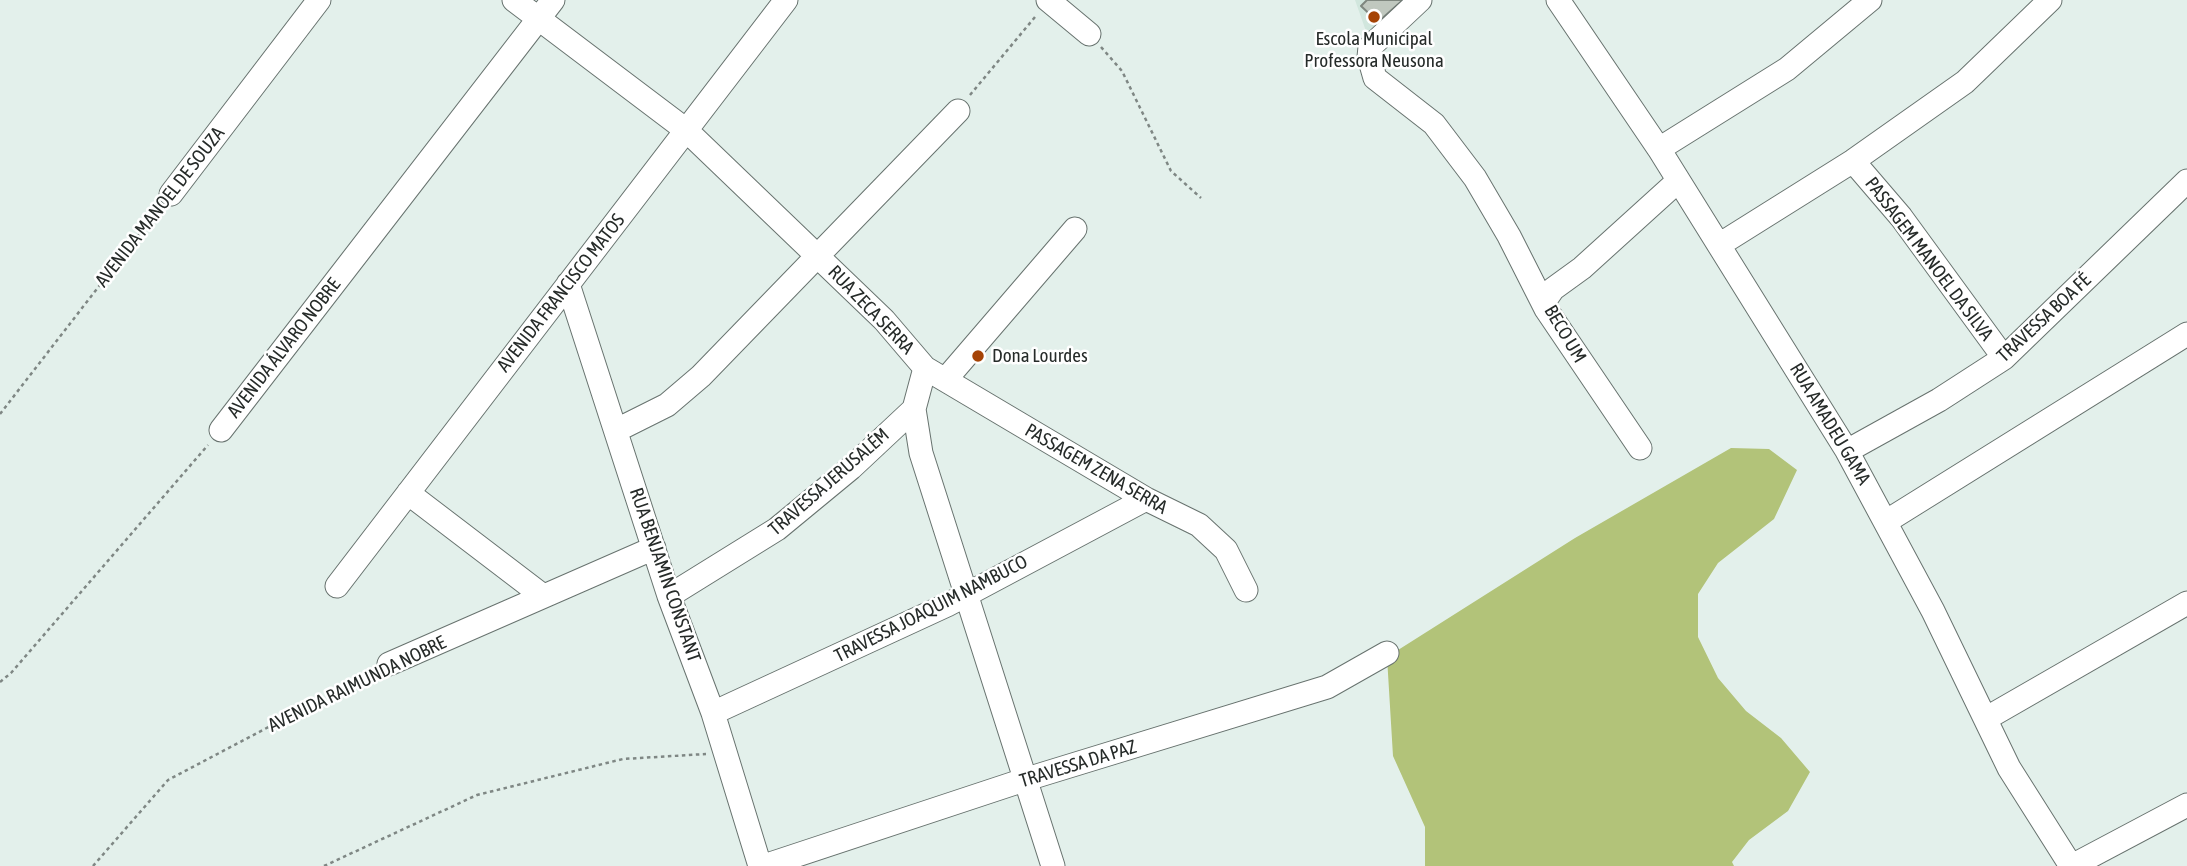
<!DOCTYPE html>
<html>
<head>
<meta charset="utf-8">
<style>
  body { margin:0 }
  canvas { display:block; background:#e3f0eb }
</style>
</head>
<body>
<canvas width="2187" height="866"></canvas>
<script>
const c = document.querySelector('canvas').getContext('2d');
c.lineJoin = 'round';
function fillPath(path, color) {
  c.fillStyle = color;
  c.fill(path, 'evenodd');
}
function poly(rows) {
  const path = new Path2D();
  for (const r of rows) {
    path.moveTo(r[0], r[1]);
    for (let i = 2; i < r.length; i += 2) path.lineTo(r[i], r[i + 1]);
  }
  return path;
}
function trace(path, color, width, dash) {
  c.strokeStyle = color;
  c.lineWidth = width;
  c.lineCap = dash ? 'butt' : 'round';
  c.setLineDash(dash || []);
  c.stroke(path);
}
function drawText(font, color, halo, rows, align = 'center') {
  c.font = font + ' "Asap Condensed",sans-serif';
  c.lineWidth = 5;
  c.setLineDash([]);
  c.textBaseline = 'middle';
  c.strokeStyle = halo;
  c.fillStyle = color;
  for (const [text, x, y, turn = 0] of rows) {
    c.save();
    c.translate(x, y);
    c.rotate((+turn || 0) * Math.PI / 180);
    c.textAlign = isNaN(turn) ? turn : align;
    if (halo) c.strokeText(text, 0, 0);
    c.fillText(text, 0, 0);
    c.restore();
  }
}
fillPath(poly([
  [1355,0,1407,0,1367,34]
]), '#d1e6dd');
fillPath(poly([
  [1731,448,1769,449,1797,470,1774,519,1718,563,1698,594,1698,637,1718,678,1746,711,1781,738,1810,772,1788,811,1749,840,1732,862,1734,866,1425,866,1425,827,1393,756,1387,657,1575,538]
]), '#b2c379');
const building = poly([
  [1367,0,1403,0,1378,22,1361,6,1367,0]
]);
fillPath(building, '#c0c8bf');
trace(building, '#7f877f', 2);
const minor = poly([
  [514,0,686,130,884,320,925,368,914,409,921,453,1053,866],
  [1048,0,1089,34],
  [1420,0,1370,47,1369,57,1375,78,1434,124,1475,178,1509,236,1546,309,1640,448],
  [1558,0,1659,149,1847,451,1933,611,2009,768,2071,866],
  [1659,149,1787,69,1870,0],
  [1853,161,1901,217,2004,358],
  [171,194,319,0],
  [1719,245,1853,161,1965,82,2050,0],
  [568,284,669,596,713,713,760,866],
  [1546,309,1544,302,1553,289,1582,268,1678,181],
  [925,368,1146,499,1199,525,1226,550,1246,590],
  [946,379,1075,229],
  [221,430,553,0],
  [617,430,667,405,701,376,958,111],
  [1847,451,1939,400,2004,358,2187,181],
  [408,493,543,596],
  [1887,521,2187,334],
  [337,586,786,0],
  [669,596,777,529,851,468,914,409],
  [389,664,654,548],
  [713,713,947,605,1146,499],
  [1987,718,2187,603],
  [764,866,1027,779,1327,687,1387,653],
  [2072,866,2187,805]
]);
trace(minor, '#68736f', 25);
trace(poly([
  [1101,47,1122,71,1171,171,1201,198],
  [970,95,1035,17],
  [0,414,158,210],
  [0,682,11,673,208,445],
  [93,866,168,780,371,673],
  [324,866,477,795,623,759,706,754]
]), '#7f8784', 2.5, [3.5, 3.5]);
trace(minor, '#fff', 23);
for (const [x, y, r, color] of [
  [1374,17,7,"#a54305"],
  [978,356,7,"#a54305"]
]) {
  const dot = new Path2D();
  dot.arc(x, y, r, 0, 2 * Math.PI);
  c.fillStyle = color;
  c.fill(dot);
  trace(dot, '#fff', 2.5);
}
drawText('19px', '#262b29', '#fff', [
  ["Escola Municipal",1374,39],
  ["Professora Neusona",1374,61],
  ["Dona Lourdes",992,356,"left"]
]);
drawText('19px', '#262b29', '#fff', [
  ["AVENIDA MANOEL DE SOUZA",160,207,-52],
  ["PASSAGEM MANOEL DA SILVA",1929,259,53],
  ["AVENIDA FRANCISCO MATOS",561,293,-52],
  ["RUA ZECA SERRA",871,310,46],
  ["TRAVESSA BOA FÉ",2044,318,-43],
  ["BECO UM",1565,334,59],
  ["AVENIDA ÁLVARO NOBRE",284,348,-52],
  ["RUA AMADEU GAMA",1830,424,59],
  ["PASSAGEM ZENA SERRA",1096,469,30],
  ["TRAVESSA JERUSALÉM",829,482,-41],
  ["RUA BENJAMIN CONSTANT",665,575,71],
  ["TRAVESSA JOAQUIM NAMBUCO",931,609,-27],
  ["AVENIDA RAIMUNDA NOBRE",357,684,-26],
  ["TRAVESSA DA PAZ",1078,764,-17]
]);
</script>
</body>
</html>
